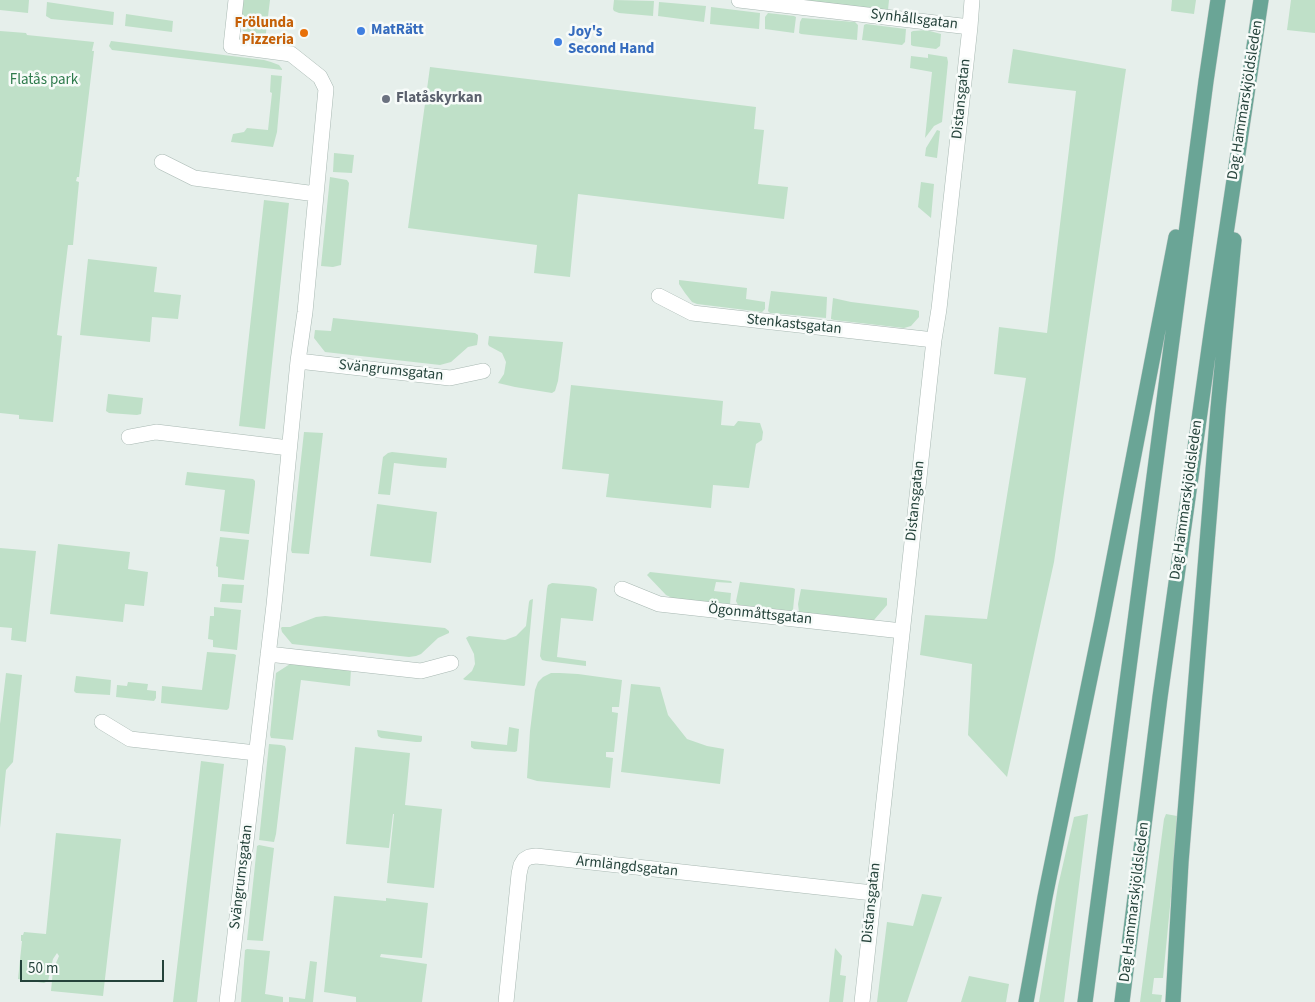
<!DOCTYPE html>
<html>
<head>
<meta charset="utf-8">
<style>
  body { margin:0 }
  #map { position:relative; width:1315px; height:1002px; overflow:hidden; background:#e6efeb; font-family:"Source Sans 3",sans-serif }
  canvas { display:block }
  .scale { position:absolute; left:20px; top:960px; width:144px; height:22px; box-sizing:border-box; border:2px solid #24423a; border-top:0; padding-left:6px; font-size:15px; line-height:18px; white-space:nowrap; color:#24423a; -webkit-text-stroke:4px #f7fbf9; paint-order:stroke }
</style>
</head>
<body>
<div id="map">
<canvas width="1315" height="1002"></canvas>
<div class="scale">50 m</div>
</div>
<script>
const c = document.querySelector('canvas').getContext('2d');
c.lineJoin = 'round';
function fillPath(path, color) {
  c.fillStyle = color;
  c.fill(path, 'evenodd');
}
function poly(rows) {
  const path = new Path2D();
  for (const r of rows) {
    path.moveTo(r[0], r[1]);
    for (let i = 2; i < r.length; i += 2) path.lineTo(r[i], r[i + 1]);
  }
  return path;
}
function trace(path, color, width, dash) {
  c.strokeStyle = color;
  c.lineWidth = width;
  c.lineCap = dash ? 'butt' : 'round';
  c.setLineDash(dash || []);
  c.stroke(path);
}
function drawText(font, color, halo, rows, align = 'center') {
  c.font = font + ' "Source Sans 3",sans-serif';
  c.lineWidth = 5;
  c.setLineDash([]);
  c.textBaseline = 'middle';
  c.strokeStyle = halo;
  c.fillStyle = color;
  for (const [text, x, y, turn = 0] of rows) {
    c.save();
    c.translate(x, y);
    c.rotate((+turn || 0) * Math.PI / 180);
    c.textAlign = isNaN(turn) ? turn : align;
    if (halo) c.strokeText(text, 0, 0);
    c.fillText(text, 0, 0);
    c.restore();
  }
}
fillPath(poly([
  [0,0,29,0,28,13,0,10],
  [243,0,270,0,265,41,257,42,251,40,245,35,242,28,241,21],
  [614,0,654,1,653,16,619,13,614,11,613,9],
  [800,0,889,0,888,10],
  [1172,0,1196,0,1194,14,1171,11],
  [1291,0,1315,0,1315,33,1287,30],
  [47,2,114,12,113,25,51,19,46,16],
  [659,2,706,6,704,22,658,16],
  [711,7,760,13,759,29,710,24],
  [768,13,794,16,796,17,794,33,765,29,765,17],
  [126,14,173,21,172,32,125,26],
  [802,18,855,22,858,25,857,40,801,34,799,33,800,22],
  [866,24,906,29,905,42,902,45,862,40,864,25],
  [926,30,941,34,940,46,936,49,913,46,911,45,911,32,913,31],
  [0,31,26,33,27,35,94,42,92,51,94,51,79,177,77,177,76,181,79,182,73,245,68,245,57,335,62,336,53,422,19,419,19,415,0,413],
  [111,41,264,60,271,62,279,65,282,69,282,70,112,50,109,46],
  [1013,49,1126,69,1084,355,1054,562,1007,777,968,735,972,664,920,655,925,615,987,619,1026,378,994,374,999,327,1047,333,1076,91,1008,83],
  [928,54,947,57,948,62,942,122,934,126,925,138,932,72,910,68,911,56,928,58],
  [430,67,756,107,754,129,764,130,758,184,788,187,784,219,578,194,570,277,534,273,537,245,408,228],
  [271,75,282,76,277,132,273,147,231,142,233,134,244,132,247,128,268,130,272,93,270,92],
  [937,130,940,131,937,158,925,156,926,148],
  [334,153,354,155,352,173,333,172],
  [330,177,347,180,349,183,341,265,333,267,321,266],
  [921,182,934,184,931,218,918,207],
  [264,200,289,203,265,429,239,426],
  [88,259,157,267,154,292,181,295,178,319,152,317,150,342,80,335],
  [679,280,747,288,746,299,765,302,765,309,762,312,697,304,692,302,685,293,679,284],
  [771,291,827,297,826,318,770,313,768,311],
  [833,298,851,302,916,310,919,311,919,317,911,326,904,328,834,320,831,319,831,318],
  [333,318,475,333,478,335,478,338,477,345,468,347,451,362,440,365,325,352,314,338,315,330,331,331],
  [489,336,563,342,558,381,555,391,552,393,515,387,498,383,504,374,506,362,502,353,489,346,488,344],
  [571,385,723,401,721,425,734,426,738,421,760,423,763,432,762,440,756,444,749,488,713,485,711,508,606,497,609,474,562,469],
  [108,394,143,398,141,414,137,415,109,413,106,411],
  [304,432,323,433,309,554,292,553,291,550],
  [392,452,447,458,446,468,420,466,394,463,390,495,378,494,383,457,388,453],
  [187,472,253,479,255,481,255,485,249,534,220,531,225,490,185,485],
  [377,504,437,512,431,563,370,556],
  [220,537,249,540,244,580,218,577,218,567,216,566],
  [58,544,130,552,128,569,148,572,144,606,125,604,123,622,50,614],
  [0,548,36,551,26,642,11,640,12,628,0,627],
  [650,572,731,581,732,583,716,582,714,591,731,593,730,604,701,602,672,598,666,595,647,575],
  [740,582,793,588,795,589,793,610,792,611,738,605,736,601],
  [552,583,589,586,594,587,597,589,593,621,561,618,557,657,586,661,586,666,546,661,542,660,540,656,547,589,548,585],
  [222,584,244,585,242,603,220,602],
  [801,589,887,598,887,605,874,620,799,612,798,604],
  [533,599,525,685,524,686,465,680,463,679,472,671,475,664,474,654,466,638,469,636,505,640,516,636,526,626,529,602,530,600],
  [214,607,241,610,237,650,213,647,213,640,208,639,210,616,214,616],
  [325,616,445,628,449,631,449,633,438,638,421,654,416,656,409,657,292,644,282,632,281,628,282,627,290,627,316,617],
  [207,652,234,654,236,655,229,708,227,710,161,703,162,686,202,690],
  [290,664,351,669,350,686,301,680,293,740,271,738,270,735,276,673],
  [6,673,22,675,13,762,6,770,0,828,0,724],
  [551,673,560,673,578,674,622,680,619,707,612,707,612,712,618,713,614,752,606,752,606,757,613,758,610,788,537,781,527,778,530,731,535,690,538,682,543,677],
  [76,676,111,680,110,695,76,693,74,691],
  [128,682,148,684,147,690,156,691,156,698,154,701,116,697,117,685,127,686],
  [631,684,660,687,668,715,687,739,707,746,724,749,720,784,621,772],
  [509,727,519,729,517,751,515,752,474,749,471,747,471,741,507,745],
  [377,730,422,736,422,740,421,742,416,742,381,738,378,736],
  [269,744,281,745,285,746,286,749,276,834,274,842,259,840],
  [355,747,410,753,405,805,442,809,434,888,387,883,394,814,393,814,389,848,346,844],
  [201,761,224,764,197,1002,173,1002],
  [1088,814,1064,1002,1039,1002,1058,886,1074,817],
  [1166,814,1177,816,1173,876,1163,978,1154,978,1152,994,1162,995,1161,1002,1140,1002,1164,819],
  [56,833,121,839,103,996,51,991,53,970,59,956,57,953,53,959,48,981,44,983,18,979,22,941,21,941,21,935,23,935,24,932,46,934],
  [259,845,274,848,263,941,247,940,257,846],
  [922,894,942,897,907,1002,877,1002,887,922,913,926],
  [334,896,386,901,386,898,428,903,422,958,381,954,380,957,427,964,422,1002,356,1002,356,997,324,992],
  [835,948,842,956,840,975,846,976,843,1002,829,1002],
  [247,949,270,951,265,994,283,997,283,1002,241,1002,245,950],
  [310,961,317,962,313,1002,289,1002,289,997,305,999],
  [969,976,1009,984,1006,1002,961,1002]
]), '#bfe0c8');
const minor = poly([
  [739,0,970,27],
  [162,162,194,178,316,194],
  [659,296,692,313,934,340],
  [298,361,450,378,483,371],
  [129,437,156,432,289,448],
  [622,589,659,604,902,631],
  [268,654,421,671,451,663],
  [102,722,130,739,256,753],
  [227,1002,274,605,298,361,305,312,326,89,320,77,291,54,231,46,236,0],
  [506,1002,519,874,521,865,524,860,529,857,536,856,873,893],
  [862,1002,934,340,939,309,970,27,972,0]
]);
const major = poly([
  [1026,1002,1045,897,1102,620,1176,237],
  [1085,1002,1206,81,1218,0],
  [1122,1002,1160,697,1212,327,1261,0],
  [1173,1002,1181,862,1218,409,1234,240]
]);
trace(minor, '#a8b8b2', 16);
trace(major, '#c2cac8', 16);
trace(minor, '#fff', 15);
trace(major, '#6aa596', 15);
for (const [x, y, r, color] of [
  [361,31,5,"#3f7fe0"],
  [304,33,5,"#e8710a"],
  [558,42,5,"#3f7fe0"],
  [386,99,5,"#6b7280"]
]) {
  const dot = new Path2D();
  dot.arc(x, y, r, 0, 2 * Math.PI);
  c.fillStyle = color;
  c.fill(dot);
  trace(dot, '#f7fbf9', 2);
}
drawText('15px', '#24423a', '#f7fbf9', [
  ["Synhållsgatan",914,20,7],
  ["Distansgatan",962,99,-84],
  ["Dag Hammarskjöldsleden",1246,100,-81],
  ["Stenkastsgatan",794,325,6],
  ["Svängrumsgatan",391,371,6],
  ["Dag Hammarskjöldsleden",1187,500,-82],
  ["Distansgatan",916,501,-84],
  ["Ögonmåttsgatan",760,615,6],
  ["Armlängdsgatan",627,867,6],
  ["Svängrumsgatan",242,877,-83],
  ["Dag Hammarskjöldsleden",1135,902,-83],
  ["Distansgatan",872,903,-84]
]);
drawText('bold 15px', '#c56008', '#f7fbf9', [
  ["Frölunda",294,24],
  ["Pizzeria",294,41]
], 'right');
drawText('bold 15px', '#366cbe', '#f7fbf9', [
  ["MatRätt",371,31],
  ["Joy's",568,33],
  ["Second Hand",568,50]
], 'left');
drawText('15px', '#2d7a4b', '#f7fbf9', [
  ["Flatås park",44,81]
]);
drawText('bold 15px', '#5b616d', '#f7fbf9', [
  ["Flatåskyrkan",396,99]
], 'left');
</script>
</body>
</html>
